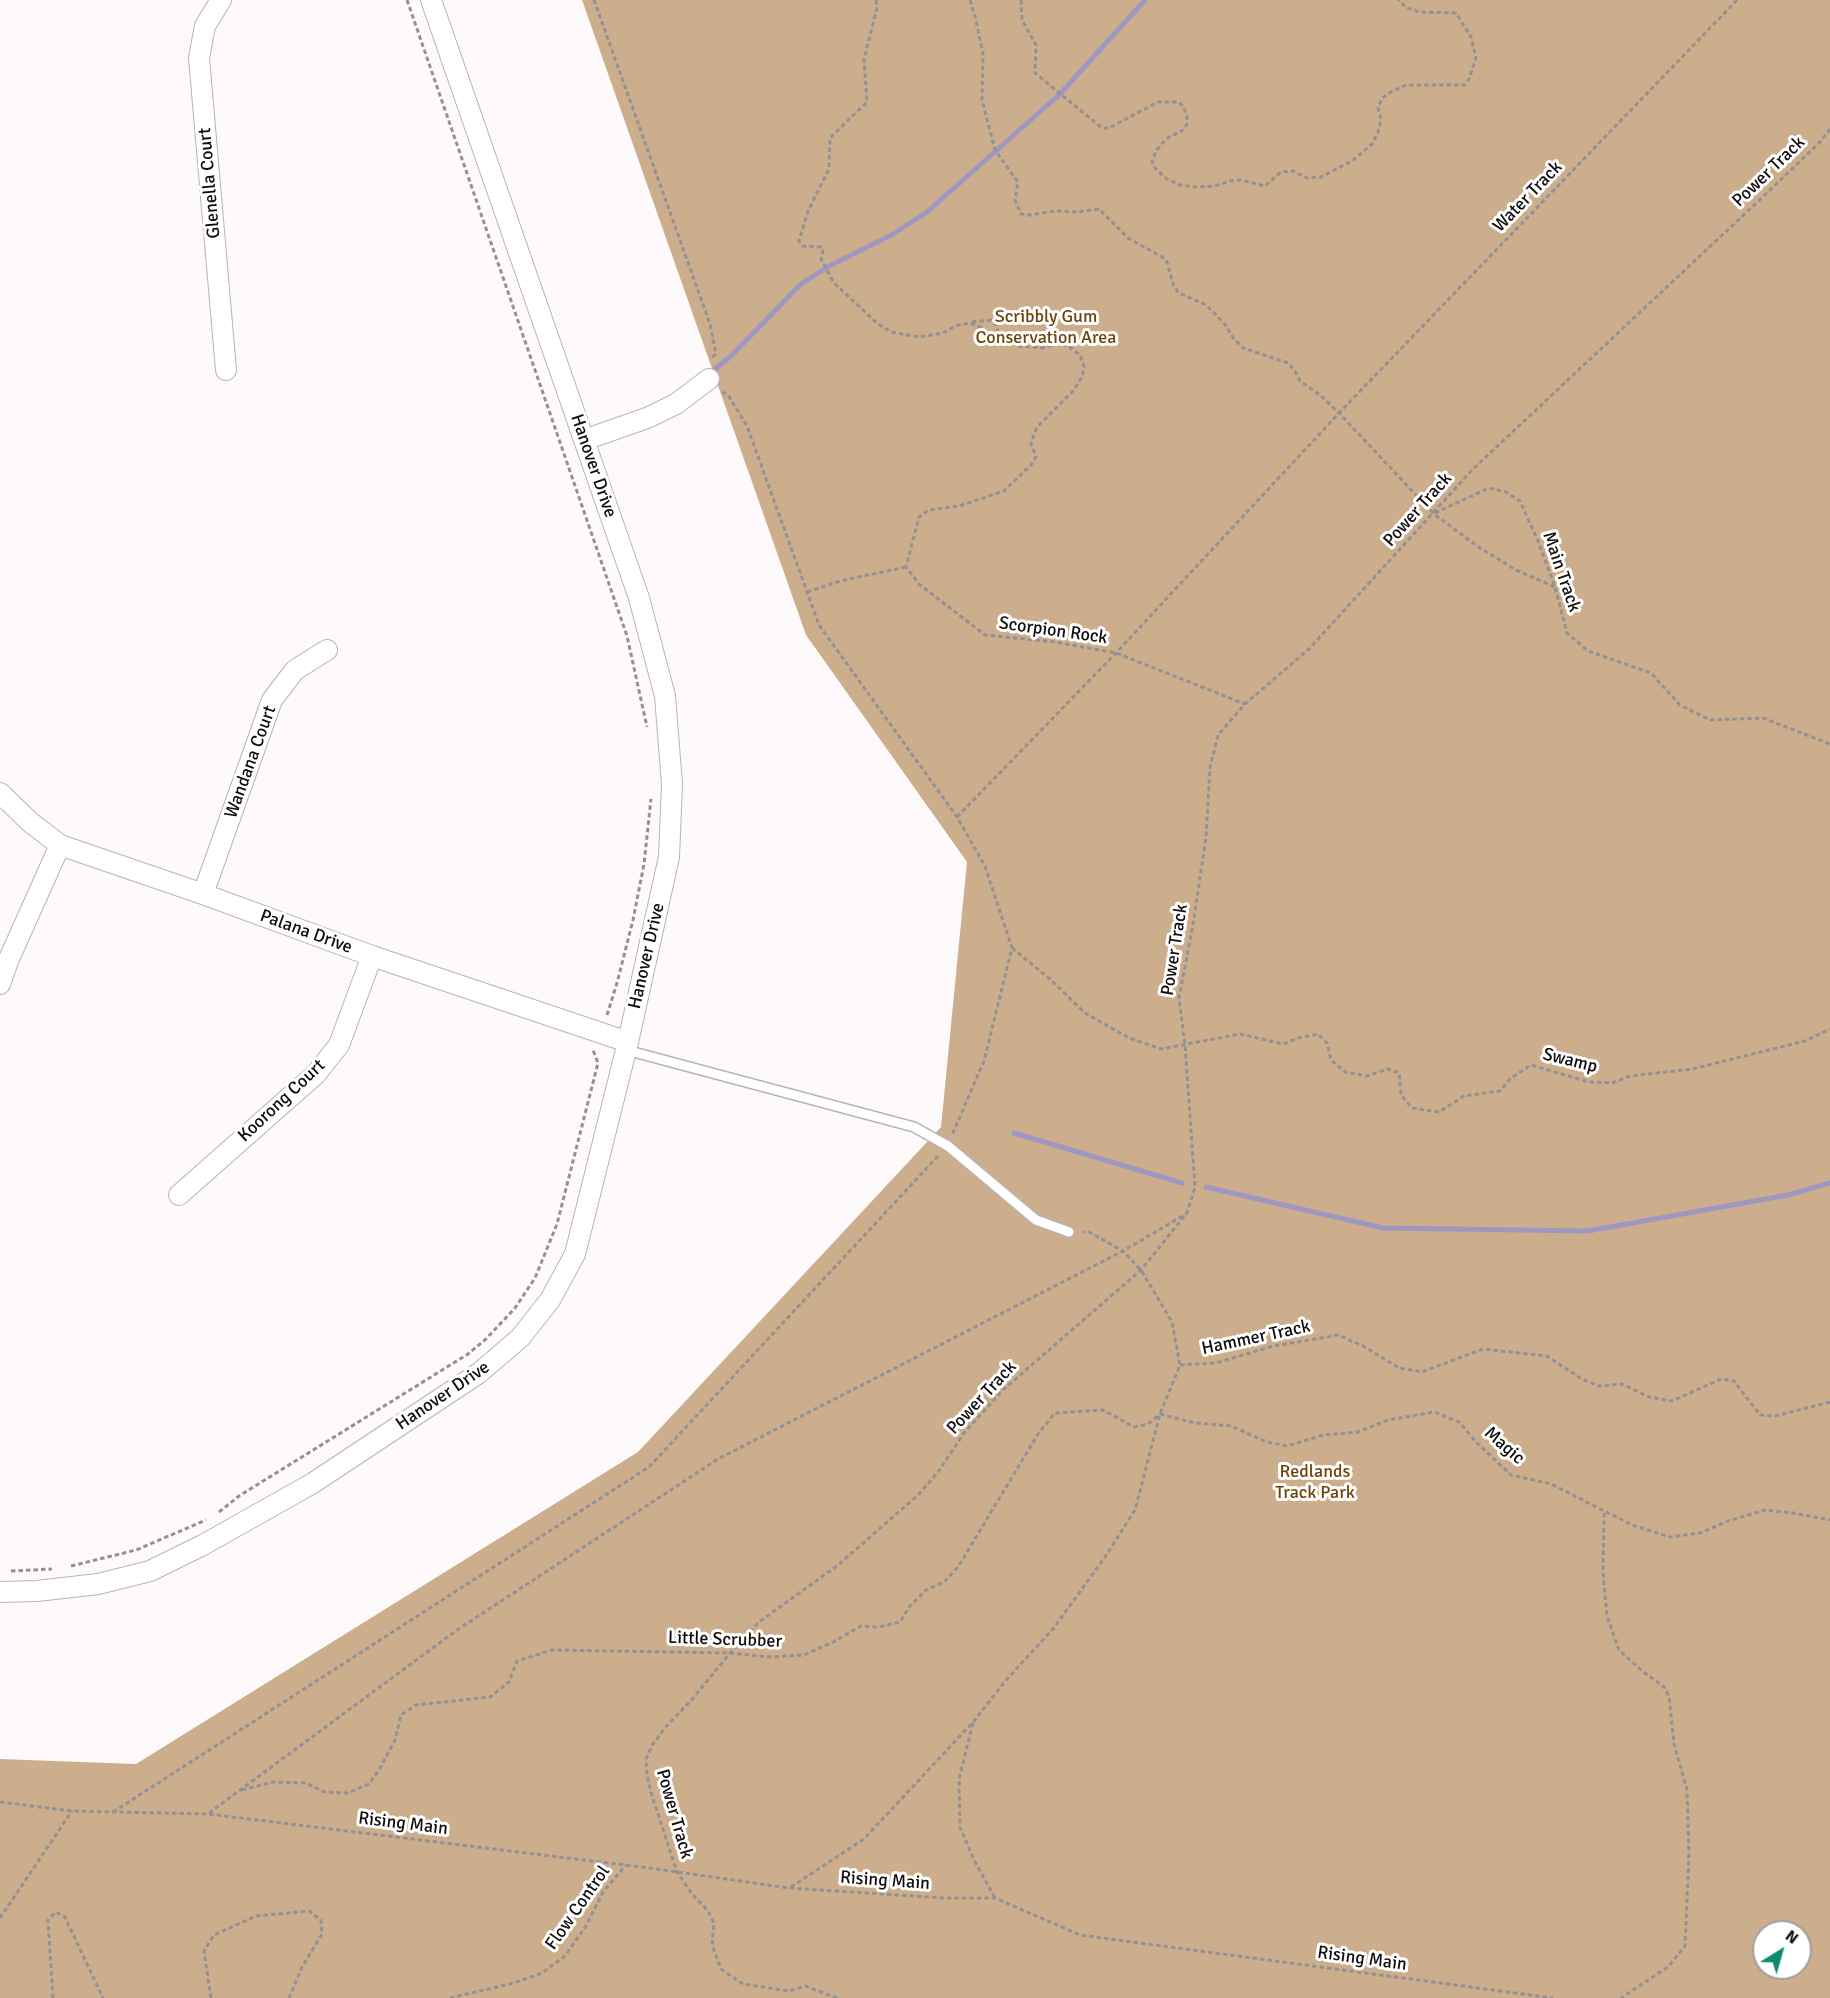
<!DOCTYPE html>
<html>
<head>
<meta charset="utf-8">
<style>
  body { margin:0 }
  #map { position:relative; width:1830px; height:1998px; overflow:hidden; background:#fefafb; font-family:Signika,sans-serif }
  canvas { display:block }
  .north { position:absolute; left:1752px; top:1920px; width:60px; height:60px; box-sizing:border-box; background:#fff; border:2px solid #9f9e9f; border-radius:50%; rotate:37deg; font-size:16px; font-weight:700; line-height:24px; text-align:center; color:#0f0d0e }
  .north::after { content:''; display:block; margin:auto; width:21px; height:27px; background:#0c8b6f; clip-path:polygon(50% 0,100% 100%,50% 72%,0 100%) }
</style>
</head>
<body>
<div id="map">
<canvas width="1830" height="1998"></canvas>
<div class="north">N</div>
</div>
<script>
const c = document.querySelector('canvas').getContext('2d');
c.lineJoin = 'round';
function fillPath(path, color) {
  c.fillStyle = color;
  c.fill(path, 'evenodd');
}
function poly(rows) {
  const path = new Path2D();
  for (const r of rows) {
    path.moveTo(r[0], r[1]);
    for (let i = 2; i < r.length; i += 2) path.lineTo(r[i], r[i + 1]);
  }
  return path;
}
function trace(path, color, width, dash) {
  c.strokeStyle = color;
  c.lineWidth = width;
  c.lineCap = dash ? 'butt' : 'round';
  c.setLineDash(dash || []);
  c.stroke(path);
}
function drawText(font, color, halo, rows, align = 'center') {
  c.font = font + ' Signika,sans-serif';
  c.lineWidth = 6;
  c.setLineDash([]);
  c.textBaseline = 'middle';
  c.strokeStyle = halo;
  c.fillStyle = color;
  for (const [text, x, y, turn = 0] of rows) {
    c.save();
    c.translate(x, y);
    c.rotate((+turn || 0) * Math.PI / 180);
    c.textAlign = isNaN(turn) ? turn : align;
    if (halo) c.strokeText(text, 0, 0);
    c.fillText(text, 0, 0);
    c.restore();
  }
}
fillPath(poly([
  [582,0,1830,0,1830,1998,0,1998,0,1759,136,1764,638,1452,941,1127,967,862,806,635],
  [1764,1932,1800,1932,1800,1968,1764,1968]
]), '#cdae8c');
trace(poly([
  [710,373,731,356,801,284,829,266,893,234,927,212,1060,94,1145,0],
  [1014,1133,1182,1183],
  [1206,1187,1383,1228,1588,1231,1788,1195,1830,1183]
]), '#9e98c0', 5);
const lane = poly([
  [626,1050,914,1127,948,1146,1036,1220,1069,1232]
]);
const street = poly([
  [221,0,205,26,199,58,226,370],
  [584,440,647,418,676,404,709,379],
  [0,793,30,822,60,845,203,894,372,956,628,1042],
  [203,894,272,700,295,670,327,650],
  [0,984,8,961,60,845],
  [179,1195,316,1074,339,1045,372,956],
  [0,1592,37,1591,98,1584,150,1571,203,1545,313,1483,479,1373,520,1338,550,1300,575,1254,628,1042,669,857,672,784,665,696,639,598,431,0]
]);
trace(lane, '#b9b3b5', 12);
trace(street, '#b9b3b5', 22);
trace(poly([
  [407,0,627,636,647,727],
  [594,0,710,324,716,354,710,359],
  [876,0,877,8,864,59,867,102,830,138,829,169,808,211,799,241,803,246,821,247,823,250,821,259,834,283,878,324,891,332,919,337,943,333,955,326,969,323,980,327,990,334,1018,346,1042,348,1060,343,1071,348,1080,355,1084,366,1082,377,1073,391,1037,427,1031,443,1036,457,1031,465,1004,491,959,506,929,510,919,517,906,567,919,584,985,635,1055,642,1116,653,1245,704],
  [970,0,975,16,983,54,982,100,995,150,1018,182,1015,200,1021,214,1030,215,1055,211,1077,212,1099,209,1128,238,1162,257,1167,262,1174,287,1179,293,1206,305,1224,323,1234,339,1243,348,1288,363,1295,371,1300,381,1320,395,1339,413,1434,514,1477,546,1516,570,1555,587],
  [1021,0,1022,20,1036,45,1035,73,1102,128,1109,128,1158,102,1179,102,1184,108,1187,117,1187,124,1183,130,1166,139,1156,151,1152,161,1155,168,1167,179,1180,185,1197,187,1215,186,1230,181,1241,180,1265,186,1281,172,1293,171,1307,178,1321,177,1352,161,1372,144,1378,132,1381,119,1378,108,1382,98,1391,92,1406,85,1465,85,1469,79,1476,58,1471,37,1456,13,1420,12,1407,8,1398,0],
  [972,322,991,320,996,325,999,338],
  [722,392,728,395,747,426,819,625,957,817,985,866,1012,948,984,1061,952,1135],
  [1435,513,1489,488,1506,492,1520,501,1538,541,1555,587,1567,633,1588,651,1651,673,1680,705,1710,720,1763,718,1830,744],
  [807,592,840,581,906,567],
  [957,817,1116,653,1339,413,1737,0],
  [1012,948,1050,979,1085,1013,1129,1038,1161,1049,1240,1034,1283,1044,1298,1038,1318,1034,1327,1043,1331,1060,1345,1072,1367,1076,1388,1069,1399,1073,1401,1095,1412,1108,1439,1112,1464,1096,1500,1091,1511,1078,1531,1065,1589,1082,1612,1083,1630,1076,1692,1069,1805,1041,1830,1029],
  [607,1015,617,983,633,920,644,864,651,799],
  [1180,1365,1216,1363,1273,1346,1338,1335,1363,1346,1399,1368,1422,1372,1483,1349,1547,1356,1580,1378,1598,1386,1622,1384,1649,1397,1672,1401,1721,1379,1734,1381,1760,1415,1775,1416,1830,1402],
  [1160,1414,1195,1423,1231,1426,1267,1442,1287,1446,1323,1435,1358,1432,1388,1420,1434,1412,1459,1422,1477,1443,1511,1475,1551,1484,1632,1525,1670,1537,1700,1533,1728,1521,1765,1510,1793,1513,1830,1520],
  [219,1512,239,1496,468,1354,486,1339,515,1308,535,1278,557,1224,598,1063,593,1050],
  [1604,1513,1603,1572,1607,1616,1619,1650,1641,1670,1664,1687,1669,1696,1674,1744,1687,1790,1689,1855,1685,1946,1668,1967,1621,1998],
  [71,1566,136,1550,206,1520],
  [11,1571,52,1569],
  [973,1723,959,1779,960,1827,974,1860,995,1898],
  [242,1790,273,1782,306,1783,324,1792,348,1793,369,1784,379,1770,395,1740,401,1715,416,1705,490,1697,509,1682,517,1661,552,1650,730,1653,770,1657,804,1655,833,1642,861,1626,879,1627,900,1622,910,1606,926,1590,944,1582,958,1567,1038,1434,1055,1413,1103,1410,1134,1427,1148,1424,1160,1414],
  [0,1802,72,1811,208,1814,649,1868,789,1888,945,1898,995,1898,1080,1935,1553,1998],
  [113,1812,649,1467,939,1155],
  [209,1813,457,1630,718,1459,1123,1251,1186,1214],
  [791,1887,864,1839,974,1721,1007,1679,1053,1629,1105,1557,1135,1510,1160,1414,1180,1365,1172,1322,1141,1270,1123,1251,1089,1232,1083,1232],
  [0,1918,72,1811],
  [53,1998,48,1920,56,1912,65,1917,103,1998],
  [211,1998,204,1951,214,1935,256,1916,309,1911,321,1920,322,1934,302,1967,289,1998],
  [450,1998,514,1983,542,1973,565,1956,586,1926,603,1892,626,1865],
  [837,1998,805,1986,789,1991,743,1984,721,1969,712,1945,714,1923,708,1911,692,1894,677,1872,652,1796,647,1775,646,1759,653,1744,665,1728,694,1697,730,1653,759,1622,837,1566,918,1495,938,1472,964,1433,1004,1389,1141,1270,1187,1213,1195,1187,1185,1045,1179,998,1193,925,1206,837,1210,767,1218,735,1245,704,1309,649,1472,470,1768,192,1819,143,1830,129]
]), '#949192', 3, [4.5, 3]);
trace(lane, '#fff', 9);
trace(street, '#fff', 20);
drawText('18px', '#0f0d0e', '#fff', [
  ["Power Track",1769,172,-44],
  ["Glenella Court",210,183,-95],
  ["Water Track",1528,197,-46],
  ["Hanover Drive",593,466,71],
  ["Power Track",1418,510,-48],
  ["Main Track",1561,572,71],
  ["Scorpion Rock",1053,631,8],
  ["Wandana Court",251,762,-70],
  ["Palana Drive",306,932,20],
  ["Power Track",1175,950,-81],
  ["Hanover Drive",647,956,-77],
  ["Swamp",1570,1061,14],
  ["Koorong Court",282,1101,-43],
  ["Hammer Track",1256,1338,-12],
  ["Hanover Drive",443,1396,-34],
  ["Power Track",982,1398,-47],
  ["Magic",1504,1446,41],
  ["Little Scrubber",725,1640,2],
  ["Power Track",674,1814,74],
  ["Rising Main",403,1824,7],
  ["Rising Main",885,1881,4],
  ["Flow Control",578,1908,-55],
  ["Rising Main",1362,1959,8]
]);
drawText('18px', '#6e4509', '#fff', [
  ["Scribbly Gum",1046,317],
  ["Conservation Area",1046,338],
  ["Redlands",1315,1472],
  ["Track Park",1315,1493]
]);
</script>
</body>
</html>
